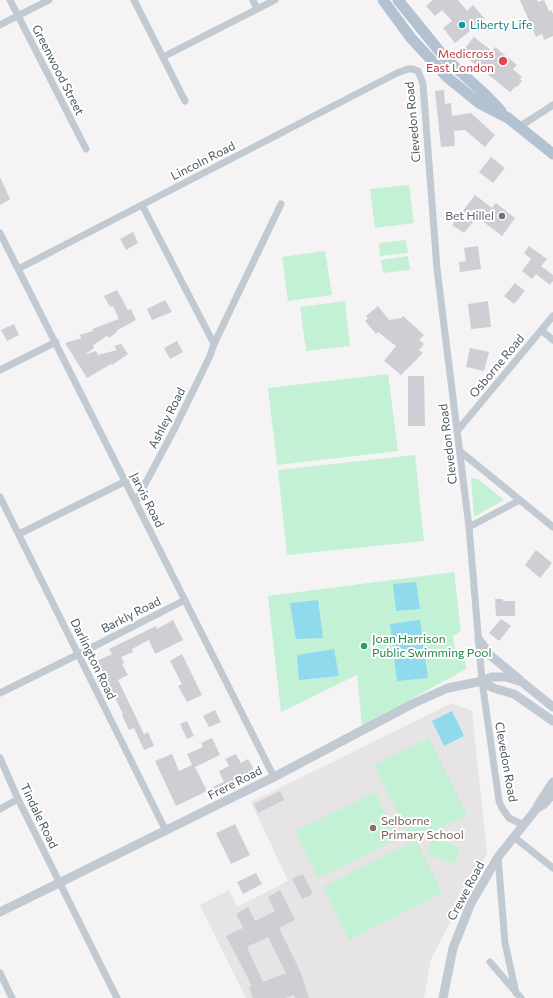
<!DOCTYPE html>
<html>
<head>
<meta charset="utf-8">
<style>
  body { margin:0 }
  canvas { display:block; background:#f5f3f3 }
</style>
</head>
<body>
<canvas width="553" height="998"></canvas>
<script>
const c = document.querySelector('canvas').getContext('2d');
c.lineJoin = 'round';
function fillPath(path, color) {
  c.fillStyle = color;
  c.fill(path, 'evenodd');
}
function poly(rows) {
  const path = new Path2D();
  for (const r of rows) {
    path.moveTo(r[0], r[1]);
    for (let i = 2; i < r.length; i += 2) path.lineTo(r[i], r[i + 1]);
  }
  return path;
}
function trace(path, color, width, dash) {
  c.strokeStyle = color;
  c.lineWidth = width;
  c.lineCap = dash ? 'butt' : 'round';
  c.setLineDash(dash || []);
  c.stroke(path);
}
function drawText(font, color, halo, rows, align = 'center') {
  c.font = font + ' Commissioner,sans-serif';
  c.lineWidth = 4;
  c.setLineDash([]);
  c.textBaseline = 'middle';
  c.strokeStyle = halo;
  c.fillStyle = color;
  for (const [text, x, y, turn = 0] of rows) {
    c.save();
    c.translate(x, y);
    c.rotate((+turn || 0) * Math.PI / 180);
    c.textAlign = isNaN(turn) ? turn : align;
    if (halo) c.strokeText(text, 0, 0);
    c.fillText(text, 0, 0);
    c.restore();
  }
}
fillPath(poly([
  [452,703,472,711,487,853,431,959,424,998,246,998,200,905,229,890,237,907,288,881,251,802]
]), '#e6e4e5');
fillPath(poly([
  [409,185,414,223,375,228,370,189],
  [406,240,408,253,380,256,379,243],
  [325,251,332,295,288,301,282,257],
  [408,256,410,270,383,273,381,260],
  [345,301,350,346,306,351,300,307],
  [388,374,398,451,277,465,268,388],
  [415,455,424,541,287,555,278,470],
  [471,478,478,479,504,500,474,517],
  [454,572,461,631,453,636,455,650,464,653,466,669,362,726,357,675,281,712,268,596],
  [429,738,467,815,416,840,442,893,349,940,323,887,412,842,374,765],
  [375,792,398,839,318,878,295,831],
  [433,838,460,847,455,864,427,854]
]), '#c3f1d5');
fillPath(poly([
  [416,582,420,609,396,611,393,584],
  [318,600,323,638,296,639,290,603],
  [420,620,428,678,397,681,390,624],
  [334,649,339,676,299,680,297,655],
  [452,711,464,736,444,746,432,721]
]), '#90daee');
fillPath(poly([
  [433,0,458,0,467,11,473,5,485,19,455,43,443,28,452,21,442,10,435,16,426,6],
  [520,0,537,0,538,2,544,0,549,11,551,10,553,14,553,36,544,40,542,34,536,37],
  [474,37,492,51,495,47,517,65,513,69,522,77,520,79,522,81,517,87,516,86,510,92,461,53],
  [444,90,445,104,451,103,452,116,471,113,495,135,485,147,465,130,454,131,455,146,441,147,435,91],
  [491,157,505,168,493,183,479,172],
  [0,177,10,199,0,205],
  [475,195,492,208,496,203,515,218,502,236,477,217,464,233,452,225],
  [133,232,138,243,126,250,120,239],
  [478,246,481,269,460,272,459,262,466,261,464,248],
  [529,246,547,259,541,266,553,275,553,281,550,285,536,274,532,279,522,271,531,259,524,253],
  [515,283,525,291,514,304,504,296],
  [117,290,128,310,131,309,136,320,116,331,117,332,109,338,107,336,93,345,94,348,84,355,96,351,98,355,117,350,114,346,121,344,128,354,112,365,111,364,87,378,65,343,82,338,79,335,93,331,92,329,119,319,113,306,110,307,104,296],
  [165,300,172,312,152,320,147,309],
  [488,301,491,327,471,329,468,304],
  [378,306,389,320,401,318,403,316,424,335,419,340,424,344,419,350,423,353,401,375,384,361,396,346,378,332,376,334,365,321,368,318,366,316],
  [14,324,19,335,7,341,1,330],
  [177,341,183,352,170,359,164,348],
  [470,348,489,352,484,371,466,367],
  [408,376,424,376,425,426,408,426],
  [536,550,552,563,540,578,525,565],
  [495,599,503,599,503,601,515,601,515,616,496,616],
  [501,619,511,626,499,641,489,633],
  [173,620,183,640,155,654,149,640,132,649,133,652,121,657,124,663,122,664,128,675,118,680,144,734,148,732,154,746,144,750,134,728,129,730,122,715,123,714,97,661,112,654,109,649,156,626,157,629],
  [182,654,202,695,187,702,178,686,182,684,170,661],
  [215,710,221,722,209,727,203,716],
  [187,721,194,736,187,739,180,724],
  [212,738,220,755,195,767,207,791,176,806,155,761,172,754,179,771,192,765,187,754,203,747,201,743],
  [236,754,241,763,248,759,253,768,249,778,214,796,210,788,224,782,219,771,229,766,225,759],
  [280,791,284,800,258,813,254,804],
  [235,824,250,855,231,864,216,833],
  [256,873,262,884,243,894,237,882],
  [303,874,313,894,302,899,292,879],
  [280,890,295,920,279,928,301,973,309,998,295,998,294,995,285,998,253,998,249,987,252,986,226,936,243,928,236,914,248,907,255,921,275,911,268,897],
  [268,937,286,973,263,982,247,947]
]), '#cdcfd5');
trace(poly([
  [10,0,86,149],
  [134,0,185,101],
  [253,0,257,9],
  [0,25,49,0],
  [163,57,275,0],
  [519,127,553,105],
  [0,233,274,777],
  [18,269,397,73,408,69,413,69,418,71,423,84,437,269,469,527,482,681,499,801,502,808,509,818,524,825],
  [541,330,553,340],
  [214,344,281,204],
  [0,370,56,342],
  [458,430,553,316],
  [461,452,553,527],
  [0,497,166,831],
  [136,501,175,428,209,358,214,344,142,205],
  [469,527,520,500],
  [19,534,126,481],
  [0,693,79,654,185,600],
  [0,758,18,799,117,998],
  [0,809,18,799],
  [514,837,553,868],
  [498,857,505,943,516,993],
  [490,962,521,998],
  [0,973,12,998]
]), '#c1cad2', 7);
trace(poly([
  [479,640,491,656,519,679],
  [482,681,493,688,514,694,553,721],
  [538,805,553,782],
  [0,912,274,777,414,703,448,688,482,681,492,677,506,677,522,682,553,707],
  [443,998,453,948,471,903,498,857,537,808,544,804,553,794]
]), '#c1cad2', 9);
trace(poly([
  [383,0,411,38,447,77,479,103,508,118,553,154],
  [398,0,445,58,486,95,501,111]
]), '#b3c2d1', 11);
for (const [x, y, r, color] of [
  [462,25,4,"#0f9aa8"],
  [503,61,5,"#e0444e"],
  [502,216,4,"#6b7280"],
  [364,646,4,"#2e9e5b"],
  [373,828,4,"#8d6e63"]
]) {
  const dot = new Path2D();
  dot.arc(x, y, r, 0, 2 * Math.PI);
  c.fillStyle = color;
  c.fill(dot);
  trace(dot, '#fff', 1.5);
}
drawText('12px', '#0d838f', '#fff', [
  ["Liberty Life",470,25]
], 'left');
drawText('12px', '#be3a42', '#fff', [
  ["Medicross",494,54],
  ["East London",494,68]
], 'right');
drawText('12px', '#4a5661', '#fff', [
  ["Greenwood Street",58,70,63],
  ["Clevedon Road",413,122,-95],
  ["Lincoln Road",203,161,-27],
  ["Osborne Road",497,366,-50],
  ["Ashley Road",167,418,-63],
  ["Clevedon Road",448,444,-97],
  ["Jarvis Road",147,500,63],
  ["Barkly Road",131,615,-27],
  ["Darlington Road",93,659,64],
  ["Clevedon Road",506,762,80],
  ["Frere Road",235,783,-27],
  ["Tindale Road",39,816,64],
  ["Crewe Road",466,891,-62]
]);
drawText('12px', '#5b616d', '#fff', [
  ["Bet Hillel",494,216]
], 'right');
drawText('12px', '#27864d', '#fff', [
  ["Joan Harrison",372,639],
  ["Public Swimming Pool",372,653]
], 'left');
drawText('12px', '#785e54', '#fff', [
  ["Selborne",381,821],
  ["Primary School",381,835]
], 'left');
</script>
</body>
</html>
